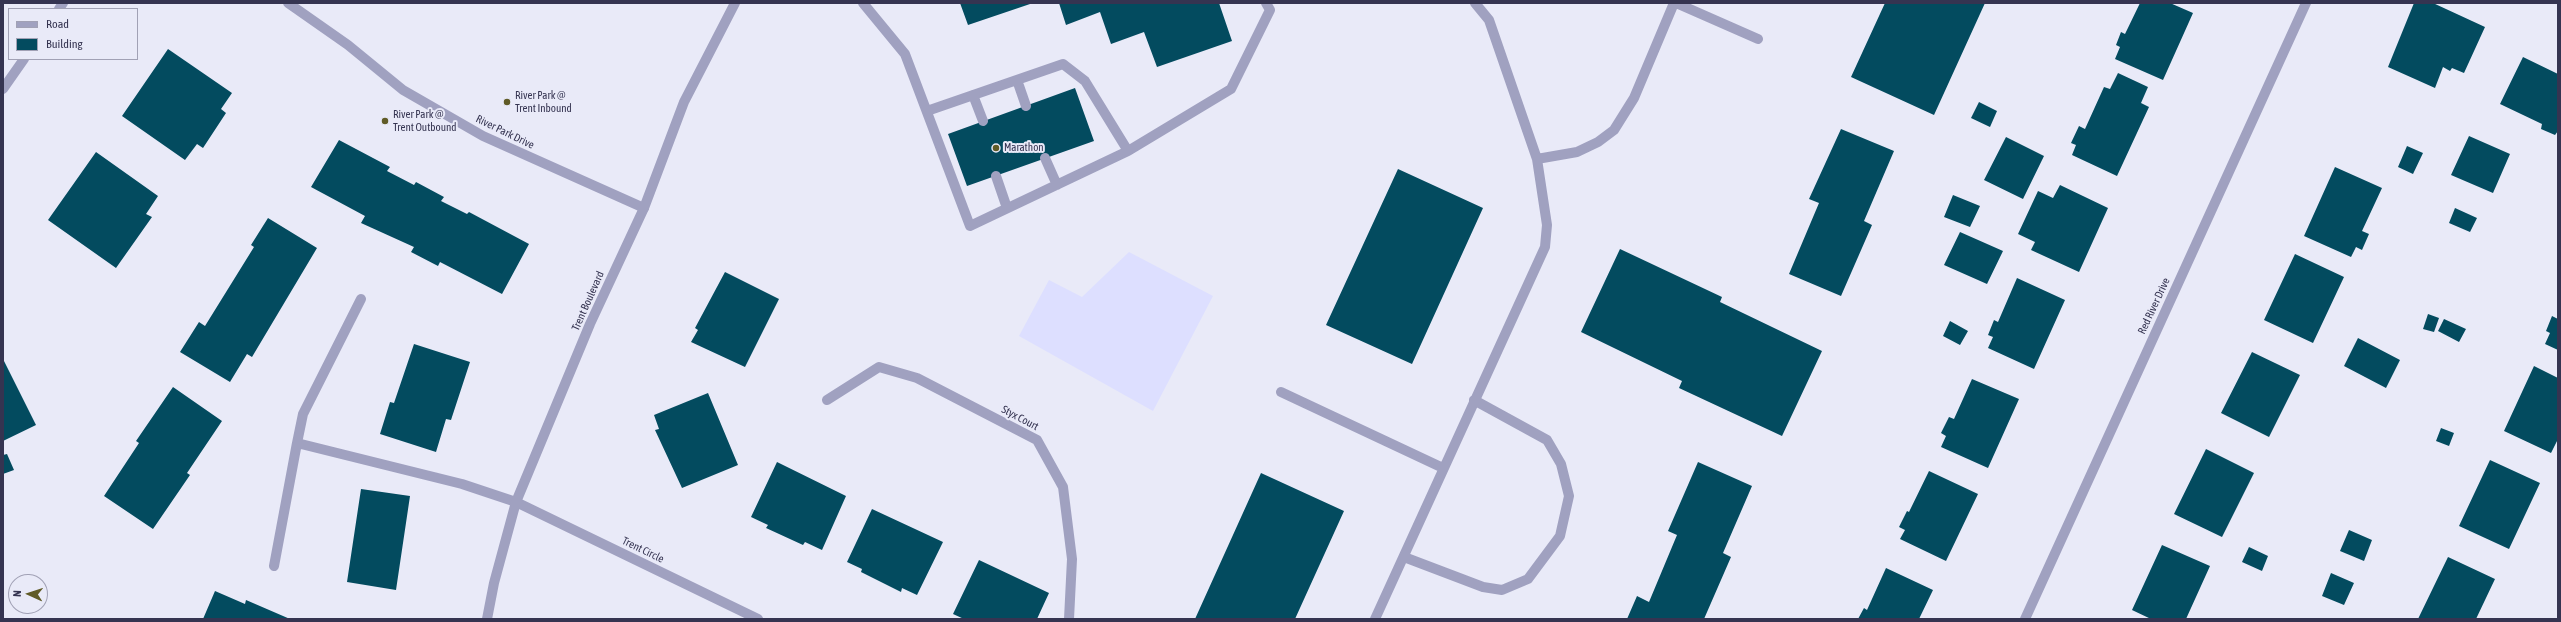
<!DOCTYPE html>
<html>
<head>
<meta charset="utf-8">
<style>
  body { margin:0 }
  #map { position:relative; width:2561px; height:622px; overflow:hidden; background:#e9eaf8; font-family:"Asap Condensed",sans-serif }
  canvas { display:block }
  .frame { position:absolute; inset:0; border:4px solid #353451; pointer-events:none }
  .legend { position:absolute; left:8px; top:8px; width:130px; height:52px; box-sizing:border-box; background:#e9eaf8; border:1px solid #a1a1b5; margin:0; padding:5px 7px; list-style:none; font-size:12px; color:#353451 }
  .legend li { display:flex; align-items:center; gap:8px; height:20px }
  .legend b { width:20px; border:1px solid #a1a1b5 }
  .north { position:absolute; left:8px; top:574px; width:40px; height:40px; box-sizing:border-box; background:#e9eaf8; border:1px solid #a1a1b5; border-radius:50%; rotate:273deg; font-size:11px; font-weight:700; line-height:16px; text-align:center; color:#353451 }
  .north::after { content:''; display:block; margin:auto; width:14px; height:18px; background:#605b27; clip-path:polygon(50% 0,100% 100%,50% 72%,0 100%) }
</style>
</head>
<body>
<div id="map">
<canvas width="2561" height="622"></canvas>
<div class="frame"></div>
<ul class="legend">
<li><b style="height:5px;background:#a0a1c0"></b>Road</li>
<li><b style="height:11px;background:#034b5f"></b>Building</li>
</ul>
<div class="north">N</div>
</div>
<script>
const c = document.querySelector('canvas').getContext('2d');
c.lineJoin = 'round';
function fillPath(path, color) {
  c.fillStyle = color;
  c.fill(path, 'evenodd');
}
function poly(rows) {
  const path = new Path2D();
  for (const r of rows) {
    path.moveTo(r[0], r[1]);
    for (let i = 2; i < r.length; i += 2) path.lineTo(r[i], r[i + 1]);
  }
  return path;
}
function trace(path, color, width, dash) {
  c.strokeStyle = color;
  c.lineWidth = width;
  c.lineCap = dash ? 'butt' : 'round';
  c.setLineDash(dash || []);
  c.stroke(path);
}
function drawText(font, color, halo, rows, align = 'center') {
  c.font = font + ' "Asap Condensed",sans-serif';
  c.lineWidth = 4;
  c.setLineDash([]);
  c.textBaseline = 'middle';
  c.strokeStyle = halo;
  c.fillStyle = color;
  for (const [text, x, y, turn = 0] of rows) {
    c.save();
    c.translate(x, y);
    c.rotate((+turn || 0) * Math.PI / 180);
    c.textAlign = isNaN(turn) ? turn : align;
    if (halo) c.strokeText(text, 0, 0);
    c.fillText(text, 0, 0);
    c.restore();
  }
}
fillPath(poly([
  [1129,252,1213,296,1153,411,1019,336,1049,280,1082,297]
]), '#dddfff');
fillPath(poly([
  [960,3,1033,3,968,25],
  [1059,3,1219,3,1232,41,1157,67,1144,32,1111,44,1100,12,1066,25],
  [1885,3,1985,3,1934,115,1851,77],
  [2140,3,2170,3,2193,13,2163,80,2115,59,2120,47,2116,45,2121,32,2125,34],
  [2414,3,2433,3,2485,27,2464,73,2452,68,2450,71,2443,67,2435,88,2388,67],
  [168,49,232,93,221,109,226,113,203,148,197,144,185,160,122,116],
  [2523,57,2558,74,2558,131,2555,135,2541,129,2542,124,2500,104],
  [2118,73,2148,87,2141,103,2149,107,2117,176,2072,155,2076,145,2071,143,2079,126,2085,129,2104,87,2110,89],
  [1075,88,1094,141,967,186,948,134],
  [1979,102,1997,111,1990,127,1971,118],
  [1841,129,1894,151,1864,221,1872,225,1841,296,1789,274,1819,203,1809,199],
  [2469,136,2510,154,2493,193,2451,175],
  [2006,137,2044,156,2023,199,1984,180],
  [339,140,390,167,387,171,414,185,416,182,444,197,441,201,467,214,469,212,529,244,502,294,440,262,438,266,411,252,414,247,361,223,365,216,311,187],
  [2407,146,2423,153,2413,174,2398,167],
  [96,152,158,196,146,214,152,217,116,268,48,220],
  [2335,167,2382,188,2362,231,2369,234,2362,250,2356,247,2351,257,2304,236],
  [1398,169,1483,208,1412,364,1326,325],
  [2060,185,2108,208,2079,272,2031,250,2035,242,2018,234,2038,191,2053,198],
  [1953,195,1980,206,1970,227,1944,217],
  [2455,208,2477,218,2470,232,2449,223],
  [268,218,317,248,252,357,247,354,230,382,180,352,199,322,205,326,254,247,251,245],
  [1960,232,2003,251,1987,284,1944,265],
  [1620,249,1722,297,1720,302,1822,351,1782,436,1679,388,1682,381,1581,332],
  [2295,254,2344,277,2313,343,2264,320],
  [725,272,779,299,745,367,691,342,698,330,695,328],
  [2017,278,2065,300,2034,369,1988,348,1993,337,1988,335,1994,320,1998,322],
  [2428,314,2439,318,2434,332,2423,329],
  [2552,316,2558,319,2558,350,2545,344,2550,333,2546,331],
  [2444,319,2466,329,2459,342,2438,331],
  [1950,321,1968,331,1960,345,1943,336],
  [2358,338,2400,360,2386,388,2344,366],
  [414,344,470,362,451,420,446,419,436,452,380,434,390,402,394,403],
  [2252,352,2300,375,2269,437,2221,413],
  [3,359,36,425,3,441],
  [2534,366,2558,378,2558,439,2551,453,2504,431],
  [1972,379,2019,399,1988,468,1941,447,1946,436,1941,433,1949,417,1954,419],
  [173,387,222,421,187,473,190,475,153,529,104,496,139,443,136,441],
  [708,393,738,465,682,488,655,430,659,429,654,415],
  [2441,428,2454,433,2449,446,2436,441],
  [2206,449,2254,473,2222,537,2174,514],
  [7,454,14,470,3,474,3,455],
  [2490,460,2540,483,2509,549,2459,526],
  [777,462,846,496,822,550,805,542,803,545,766,528,768,525,751,517],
  [1698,462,1752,486,1723,553,1731,557,1704,619,1627,619,1637,596,1649,602,1677,535,1668,531],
  [1929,471,1978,494,1946,561,1900,539,1905,530,1899,527,1907,511,1909,512],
  [1261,473,1344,511,1295,619,1195,619],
  [361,489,410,496,396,590,347,582],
  [872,509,943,542,917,595,902,588,901,592,861,572,862,569,847,562],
  [2349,530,2372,540,2364,561,2340,551],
  [2162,545,2210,566,2186,619,2151,619,2132,610],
  [2249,547,2268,556,2262,571,2242,562],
  [2448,557,2495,579,2476,619,2418,619],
  [979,560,1049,593,1037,619,964,619,953,614],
  [1886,568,1933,590,1919,619,1858,619,1864,608,1867,610],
  [2331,573,2354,583,2344,605,2322,596],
  [215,591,245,604,246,600,290,619,203,619]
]), '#034b5f');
trace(poly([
  [863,3,905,54,970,226,1128,151,1085,81,1063,64,927,111],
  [1676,3,1758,39],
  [1017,80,1026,106],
  [973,95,983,121],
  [1128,151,1231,89,1270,10,1266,3],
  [1045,158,1057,185],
  [1537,159,1577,152,1598,142,1614,130,1634,98,1674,3],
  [996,176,1007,208],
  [1281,392,1443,468],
  [297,443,303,414,361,299],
  [1404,557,1483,587,1502,590,1528,579,1560,536,1569,496,1561,464,1547,440,1474,400],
  [274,566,297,443,462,484,516,502],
  [1375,619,1545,247,1547,225,1537,159,1489,20,1475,3]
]), '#a0a1c0', 10);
trace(poly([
  [288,3,348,45,403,90,483,136,644,208],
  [59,9,63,3],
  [3,89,24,59],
  [827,400,879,367,917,378,1037,440,1063,487,1072,559,1069,619],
  [516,502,758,619],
  [2025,619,2306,3]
]), '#a0a1c0', 10);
trace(poly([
  [487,619,494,583,516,502,590,324,644,208,684,102,735,3]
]), '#a0a1c0', 10);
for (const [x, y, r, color] of [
  [507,102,4,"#605b27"],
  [385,121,4,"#605b27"],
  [996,148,4,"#605b27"]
]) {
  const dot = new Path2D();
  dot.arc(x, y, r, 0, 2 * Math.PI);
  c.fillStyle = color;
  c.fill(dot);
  trace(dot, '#e9eaf8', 1.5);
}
drawText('11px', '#353451', '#e9eaf8', [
  ["River Park @",515,96],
  ["Trent Inbound",515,109],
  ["River Park @",393,115],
  ["Trent Outbound",393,128],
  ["Marathon",1004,148]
], 'left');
drawText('11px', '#353451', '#e9eaf8', [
  ["River Park Drive",505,132,26],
  ["Trent Boulevard",588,301,-66],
  ["Red River Drive",2154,306,-65],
  ["Styx Court",1020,418,28],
  ["Trent Circle",643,550,26]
]);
</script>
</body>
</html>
